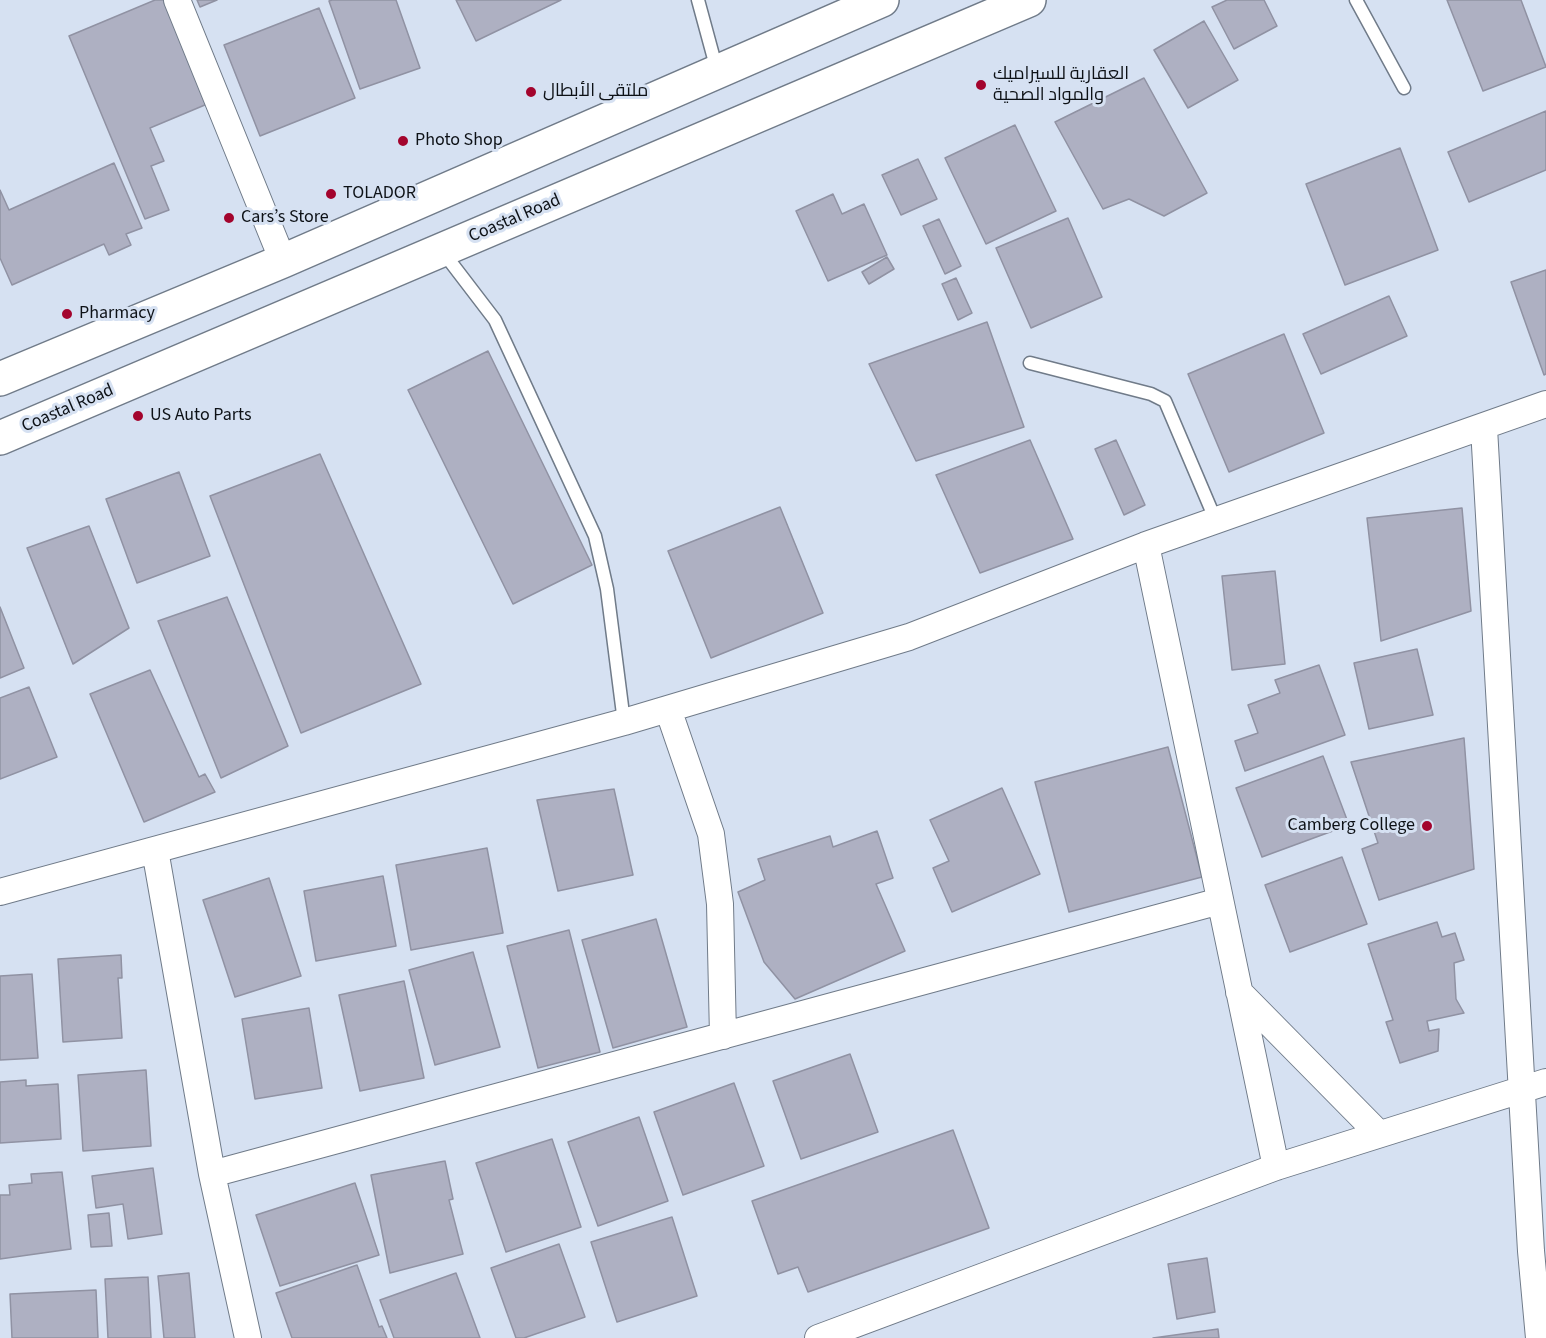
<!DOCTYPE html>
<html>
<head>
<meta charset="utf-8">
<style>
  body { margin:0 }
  canvas { display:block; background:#d6e1f2 }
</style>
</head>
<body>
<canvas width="1546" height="1338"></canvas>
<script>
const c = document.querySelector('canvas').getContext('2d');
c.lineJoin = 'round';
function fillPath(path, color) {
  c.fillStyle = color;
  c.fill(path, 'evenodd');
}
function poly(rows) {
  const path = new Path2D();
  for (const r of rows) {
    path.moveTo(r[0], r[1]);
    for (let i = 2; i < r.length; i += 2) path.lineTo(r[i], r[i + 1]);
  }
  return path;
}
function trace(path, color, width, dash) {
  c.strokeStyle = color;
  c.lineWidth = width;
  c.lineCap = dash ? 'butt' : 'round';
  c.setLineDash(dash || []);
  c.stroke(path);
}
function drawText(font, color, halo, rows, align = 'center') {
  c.font = font + ' "Source Sans 3",Cairo,sans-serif';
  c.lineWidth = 6;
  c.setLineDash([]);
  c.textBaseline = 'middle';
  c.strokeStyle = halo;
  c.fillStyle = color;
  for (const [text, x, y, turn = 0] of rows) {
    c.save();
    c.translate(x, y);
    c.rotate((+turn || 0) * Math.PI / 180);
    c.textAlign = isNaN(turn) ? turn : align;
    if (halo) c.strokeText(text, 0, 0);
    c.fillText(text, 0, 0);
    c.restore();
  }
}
const building = poly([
  [155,0,170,0,212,102,150,128,164,161,151,166,169,210,145,219,69,36,155,0],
  [197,0,217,0,200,7,197,0],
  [332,0,396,0,420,68,360,89,329,1,332,0],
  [456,0,561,0,476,41,456,0],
  [1227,0,1264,0,1277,26,1234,49,1212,7,1227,0],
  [1447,0,1521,0,1546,67,1483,91,1447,0],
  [319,8,355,98,260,136,224,45,319,8],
  [1204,21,1238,80,1188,108,1154,50,1204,21],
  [1144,78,1207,193,1164,216,1129,199,1103,209,1055,122,1144,78],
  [1546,111,1546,170,1469,202,1448,152,1546,111],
  [1015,125,1056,211,986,244,945,158,1015,125],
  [1400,148,1438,250,1345,285,1306,184,1400,148],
  [918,159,937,199,901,215,882,175,918,159],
  [114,163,142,228,126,234,131,245,109,255,104,244,12,285,0,258,0,190,9,210,114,163],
  [833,194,842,214,864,204,887,255,828,281,796,211,833,194],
  [1068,218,1102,297,1031,328,996,248,1068,218],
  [939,219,961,266,945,274,923,226,939,219],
  [887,257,894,269,869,284,862,272,887,257],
  [1546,270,1546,374,1544,375,1511,282,1546,270],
  [956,278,972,313,958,320,942,284,956,278],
  [1389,296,1407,336,1321,374,1303,334,1389,296],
  [987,322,1024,427,916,461,869,364,987,322],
  [1284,334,1324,433,1229,472,1188,374,1284,334],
  [488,351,592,565,513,604,408,390,488,351],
  [1030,440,1073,539,980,573,936,475,1030,440],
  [1116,440,1145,505,1124,515,1095,449,1116,440],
  [320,454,421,684,301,733,210,496,320,454],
  [179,472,210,556,137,583,106,499,179,472],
  [780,507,823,613,711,658,668,551,780,507],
  [1462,508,1471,611,1381,641,1367,518,1462,508],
  [89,526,129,628,73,664,27,548,89,526],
  [1275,571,1285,664,1232,670,1222,576,1275,571],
  [227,597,288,746,221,778,158,621,227,597],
  [0,607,24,668,0,678,0,607],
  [1417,649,1433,715,1369,729,1354,663,1417,649],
  [1319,665,1345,735,1245,771,1235,741,1258,733,1248,705,1280,693,1275,680,1319,665],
  [150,670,199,777,205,774,215,792,144,822,90,694,150,670],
  [29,687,57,757,0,779,0,698,29,687],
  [1464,738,1474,869,1379,900,1362,849,1378,843,1351,762,1464,738],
  [1168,747,1202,877,1069,912,1035,782,1168,747],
  [1323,756,1349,825,1262,857,1236,788,1323,756],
  [1002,788,1040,874,952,912,933,868,949,861,930,820,1002,788],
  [614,789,633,875,558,891,537,800,614,789],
  [877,831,893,878,876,884,905,951,795,999,764,962,738,892,765,880,758,859,830,836,833,847,877,831],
  [487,848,503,933,411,950,396,865,487,848],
  [1342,857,1367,924,1290,952,1265,885,1342,857],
  [383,876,396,946,316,961,304,891,383,876],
  [269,878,301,976,235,997,203,900,269,878],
  [656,919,687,1027,613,1048,582,940,656,919],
  [1437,922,1442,937,1455,933,1464,960,1454,963,1456,999,1464,1013,1427,1021,1429,1031,1439,1029,1438,1051,1400,1063,1386,1022,1393,1020,1368,944,1437,922],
  [569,930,600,1052,538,1068,507,946,569,930],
  [473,952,500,1047,435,1065,409,970,473,952],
  [121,955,122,978,118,978,122,1038,63,1042,58,959,121,955],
  [32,974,38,1058,0,1060,0,976,32,974],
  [404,981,424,1078,360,1091,339,995,404,981],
  [309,1008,322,1088,255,1099,242,1019,309,1008],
  [850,1054,878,1132,801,1159,773,1081,850,1054],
  [146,1070,151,1146,83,1151,78,1075,146,1070],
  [26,1080,26,1086,58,1084,61,1139,0,1143,0,1082,26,1080],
  [734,1083,764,1166,683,1195,654,1112,734,1083],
  [639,1117,668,1201,598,1226,568,1142,639,1117],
  [953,1130,989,1228,808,1292,798,1267,778,1274,752,1201,953,1130],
  [552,1139,581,1227,506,1252,476,1163,552,1139],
  [445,1161,453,1199,449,1200,463,1254,390,1273,371,1175,445,1161],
  [153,1168,162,1234,128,1239,123,1204,96,1208,92,1176,153,1168],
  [62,1172,71,1249,0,1259,0,1195,10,1195,9,1185,32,1183,31,1174,62,1172],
  [355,1183,379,1255,280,1286,256,1215,355,1183],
  [109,1213,112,1246,91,1247,88,1215,109,1213],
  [672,1217,697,1296,617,1322,591,1242,672,1217],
  [559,1244,585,1317,524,1338,516,1338,491,1268,559,1244],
  [1207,1258,1215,1312,1177,1319,1168,1264,1207,1258],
  [357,1265,379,1327,382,1326,387,1338,292,1338,276,1293,357,1265],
  [189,1273,195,1338,164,1338,158,1276,189,1273],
  [456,1273,480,1338,394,1338,380,1300,456,1273],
  [148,1277,151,1338,108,1338,105,1279,148,1277],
  [96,1290,98,1338,12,1338,10,1294,96,1290],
  [1218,1329,1219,1338,1153,1338,1218,1329]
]);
fillPath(building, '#aeb0c2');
trace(building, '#9092a3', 1.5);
const lane = poly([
  [698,0,717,70],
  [1356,0,1404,88],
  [443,252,495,320,595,536,607,589,624,722],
  [1030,363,1151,394,1165,401,1216,521]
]);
const street = poly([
  [177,0,283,261],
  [1484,428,1531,1251,1539,1338],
  [1146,545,1276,1167],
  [668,709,711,834,720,904,723,1036],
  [155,850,212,1174,248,1338],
  [0,892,624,722,909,637,1146,545,1546,404],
  [1239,992,1379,1134],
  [212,1174,1220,901],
  [818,1338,1276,1167,1546,1082]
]);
const highway = poly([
  [0,379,283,261,882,0],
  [0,438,1029,0]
]);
trace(lane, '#707b89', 15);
trace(street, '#707b89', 28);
trace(highway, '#707b89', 36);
trace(lane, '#fff', 12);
trace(street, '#fff', 26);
trace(highway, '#fff', 33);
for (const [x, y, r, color] of [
  [981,85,6,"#a3042d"],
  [531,92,6,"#a3042d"],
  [403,141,6,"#a3042d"],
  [331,194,6,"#a3042d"],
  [229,218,6,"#a3042d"],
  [67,314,6,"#a3042d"],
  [138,416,6,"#a3042d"],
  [1427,826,6,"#a3042d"]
]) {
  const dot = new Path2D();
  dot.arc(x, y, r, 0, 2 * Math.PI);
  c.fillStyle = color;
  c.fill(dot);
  trace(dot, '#d6e1f2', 2);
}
drawText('18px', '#0d1116', '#d6e1f2', [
  ["العقارية للسيراميك",993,75],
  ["والمواد الصحية",993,96],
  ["ملتقى الأبطال",543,92],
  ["Photo Shop",415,141],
  ["TOLADOR",343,194],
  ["Cars’s Store",241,218],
  ["Pharmacy",79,314],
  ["US Auto Parts",150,416],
  ["Camberg College",1415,826,"right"]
], 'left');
drawText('18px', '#0d1116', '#d6e1f2', [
  ["Coastal Road",515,219,-23],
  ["Coastal Road",68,409,-23]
]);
</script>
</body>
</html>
